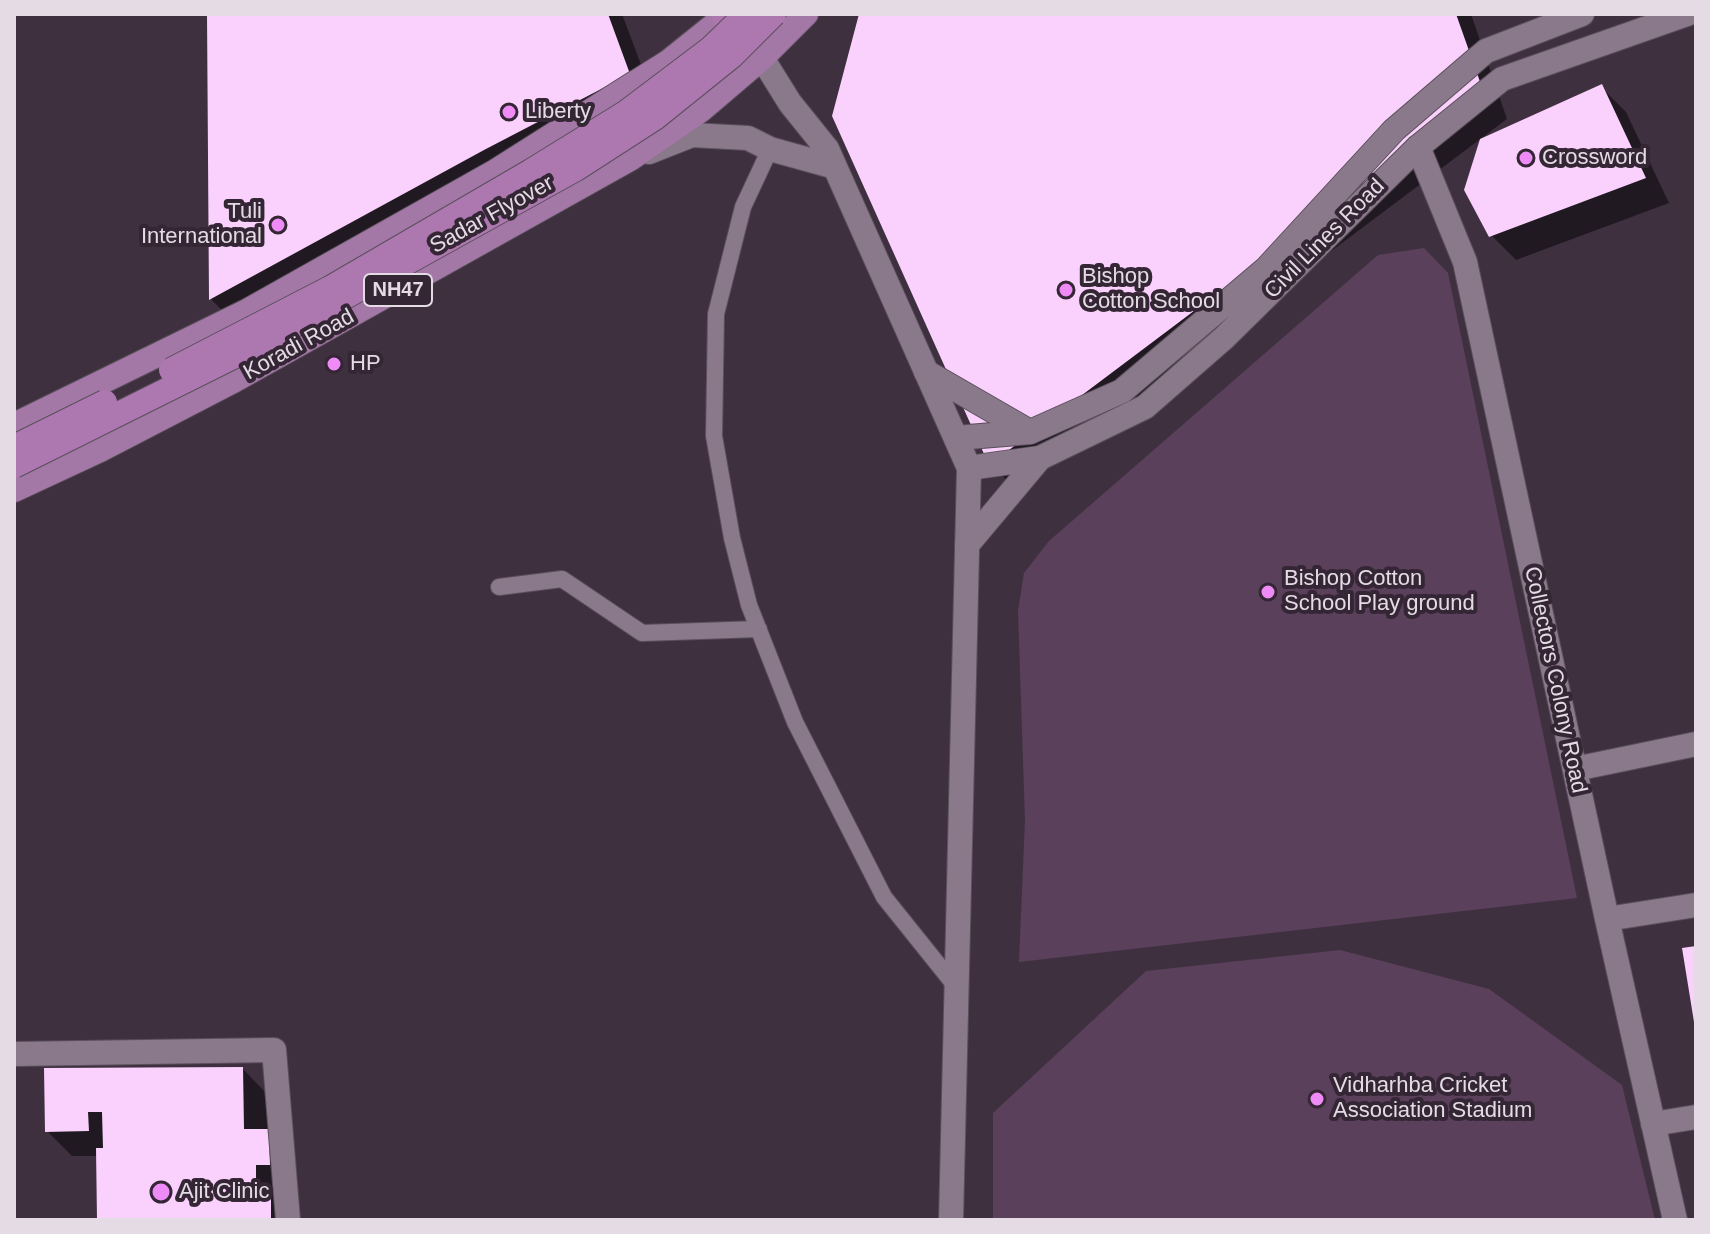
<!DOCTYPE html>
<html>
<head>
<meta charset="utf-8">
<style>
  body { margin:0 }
  #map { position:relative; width:1710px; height:1234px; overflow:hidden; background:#3f3040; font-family:Helvetica,sans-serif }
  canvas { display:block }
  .frame { position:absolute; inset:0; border:16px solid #e4dbe5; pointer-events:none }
</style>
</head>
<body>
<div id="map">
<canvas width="1710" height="1234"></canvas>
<div class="frame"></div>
</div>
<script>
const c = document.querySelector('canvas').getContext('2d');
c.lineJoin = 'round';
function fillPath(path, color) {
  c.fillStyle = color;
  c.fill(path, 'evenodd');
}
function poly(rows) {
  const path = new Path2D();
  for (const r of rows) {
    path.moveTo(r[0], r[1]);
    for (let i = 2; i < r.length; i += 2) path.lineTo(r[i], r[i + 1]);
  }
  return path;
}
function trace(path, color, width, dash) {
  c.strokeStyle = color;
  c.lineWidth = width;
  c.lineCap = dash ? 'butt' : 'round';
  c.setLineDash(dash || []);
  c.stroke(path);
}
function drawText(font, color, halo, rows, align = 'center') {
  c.font = font + ' Helvetica,sans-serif';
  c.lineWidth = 8;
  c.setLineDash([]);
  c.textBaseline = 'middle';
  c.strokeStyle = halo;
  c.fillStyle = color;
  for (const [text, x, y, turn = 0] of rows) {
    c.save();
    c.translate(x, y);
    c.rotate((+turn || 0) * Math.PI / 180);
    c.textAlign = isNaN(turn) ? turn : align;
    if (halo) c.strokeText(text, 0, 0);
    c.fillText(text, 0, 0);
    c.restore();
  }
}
fillPath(poly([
  [1424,248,1448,273,1577,898,1019,962,1025,820,1018,611,1024,573,1049,541,1378,255],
  [1340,950,1489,989,1622,1085,1655,1220,993,1220,993,1113,1146,971]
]), '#5a405b');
fillPath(poly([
  [209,14,622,14,654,99,235,324,211,299],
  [861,14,1471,14,1507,119,1015,489,991,464],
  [1601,87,1626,112,1669,203,1516,260,1491,235],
  [243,1069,267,1094,268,1130,289,1220,100,1220,98,1156,72,1156,47,1131,46,1070]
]), '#0007');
fillPath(poly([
  [207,14,608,14,630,74,484,150,209,300],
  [859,14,1456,14,1484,93,989,465,832,116],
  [1602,84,1646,178,1489,237,1464,190,1480,139],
  [1696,946,1696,1022,1694,1022,1682,948],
  [243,1067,244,1129,269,1129,270,1165,256,1165,256,1200,271,1199,271,1220,97,1220,96,1148,103,1148,102,1112,88,1112,89,1131,45,1132,44,1068]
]), '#fad1fc');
const service = poly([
  [770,149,743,207,716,314,714,436,732,538,749,605,795,722,884,897,957,988],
  [499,587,562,579,642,633,759,629]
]);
const minor = poly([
  [1418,147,1465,262,1607,919,1675,1220],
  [1575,769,1696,744],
  [1607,919,1696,905],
  [14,1054,274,1050,288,1220],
  [1653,1124,1696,1117]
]);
const tertiary = poly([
  [926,372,1030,432],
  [956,438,1030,432,1122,391,1266,269,1394,130,1486,51,1582,14],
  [969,468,1040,458,1145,407,1224,338,1418,147,1502,79,1687,14],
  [967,545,1040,458]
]);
const secondary = poly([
  [750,45,762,58,790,103,827,149,969,468,951,1220],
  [649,152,692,135,748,138,770,149,835,167]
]);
const primary = poly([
  [14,425,247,311,496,171,668,62,724,17],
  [14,490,100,450,235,380,630,159,701,110,762,58,806,14]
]);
const trunk = poly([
  [724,17,727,14]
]);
trace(service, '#5a4f5b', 18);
trace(minor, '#5a4f5b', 26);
trace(tertiary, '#5a4f5b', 26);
trace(secondary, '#5a4f5b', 26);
trace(primary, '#5a4f5b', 26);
trace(trunk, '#5a4f5b', 26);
trace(service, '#8a798b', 16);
trace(minor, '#8a798b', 24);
trace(tertiary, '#8a798b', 24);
trace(secondary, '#8a798b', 24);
trace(primary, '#a378a6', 24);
trace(trunk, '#ac78af', 24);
const trunkBridge = poly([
  [171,370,330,288,531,171,625,113,711,48,746,14],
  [14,447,105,402],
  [14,466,273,337,576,169,655,118,732,56,774,14]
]);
trace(trunkBridge, '#5a4f5b', 26, []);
trace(trunkBridge, '#ac78af', 24);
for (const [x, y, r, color] of [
  [509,112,8,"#ef8bf6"],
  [1526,158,8,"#ef8bf6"],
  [278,225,8,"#ef8bf6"],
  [1066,290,8,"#ef8bf6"],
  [334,364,8,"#ef8bf6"],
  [1268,592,8,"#ef8bf6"],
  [1317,1099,8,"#ef8bf6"],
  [161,1192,10,"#ef8bf6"]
]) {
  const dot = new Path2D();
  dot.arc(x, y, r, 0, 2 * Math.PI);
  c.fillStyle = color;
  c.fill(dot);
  trace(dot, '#342635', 3);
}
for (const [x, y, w] of [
  [398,290,68]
]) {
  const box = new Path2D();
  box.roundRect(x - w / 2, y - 16, w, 32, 6);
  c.fillStyle = '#342635';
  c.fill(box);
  trace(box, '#e4dbe5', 2);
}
drawText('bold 20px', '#e4dbe5', null, [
  ["NH47",398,290]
]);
drawText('22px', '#e4dbe5', '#342635', [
  ["Liberty",525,112],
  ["Crossword",1542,158],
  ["Tuli",262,212,"right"],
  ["International",262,237,"right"],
  ["Bishop",1082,277],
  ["Cotton School",1082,302],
  ["HP",350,364],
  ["Bishop Cotton",1284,579],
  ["School Play ground",1284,604],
  ["Vidharhba Cricket",1333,1086],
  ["Association Stadium",1333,1111],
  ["Ajit Clinic",179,1192]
], 'left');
drawText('22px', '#e4dbe5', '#342635', [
  ["Sadar Flyover",492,215,-29],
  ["Civil Lines Road",1325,239,-45],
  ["Koradi Road",299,345,-29],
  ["Collectors Colony Road",1555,680,78]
]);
</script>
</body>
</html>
